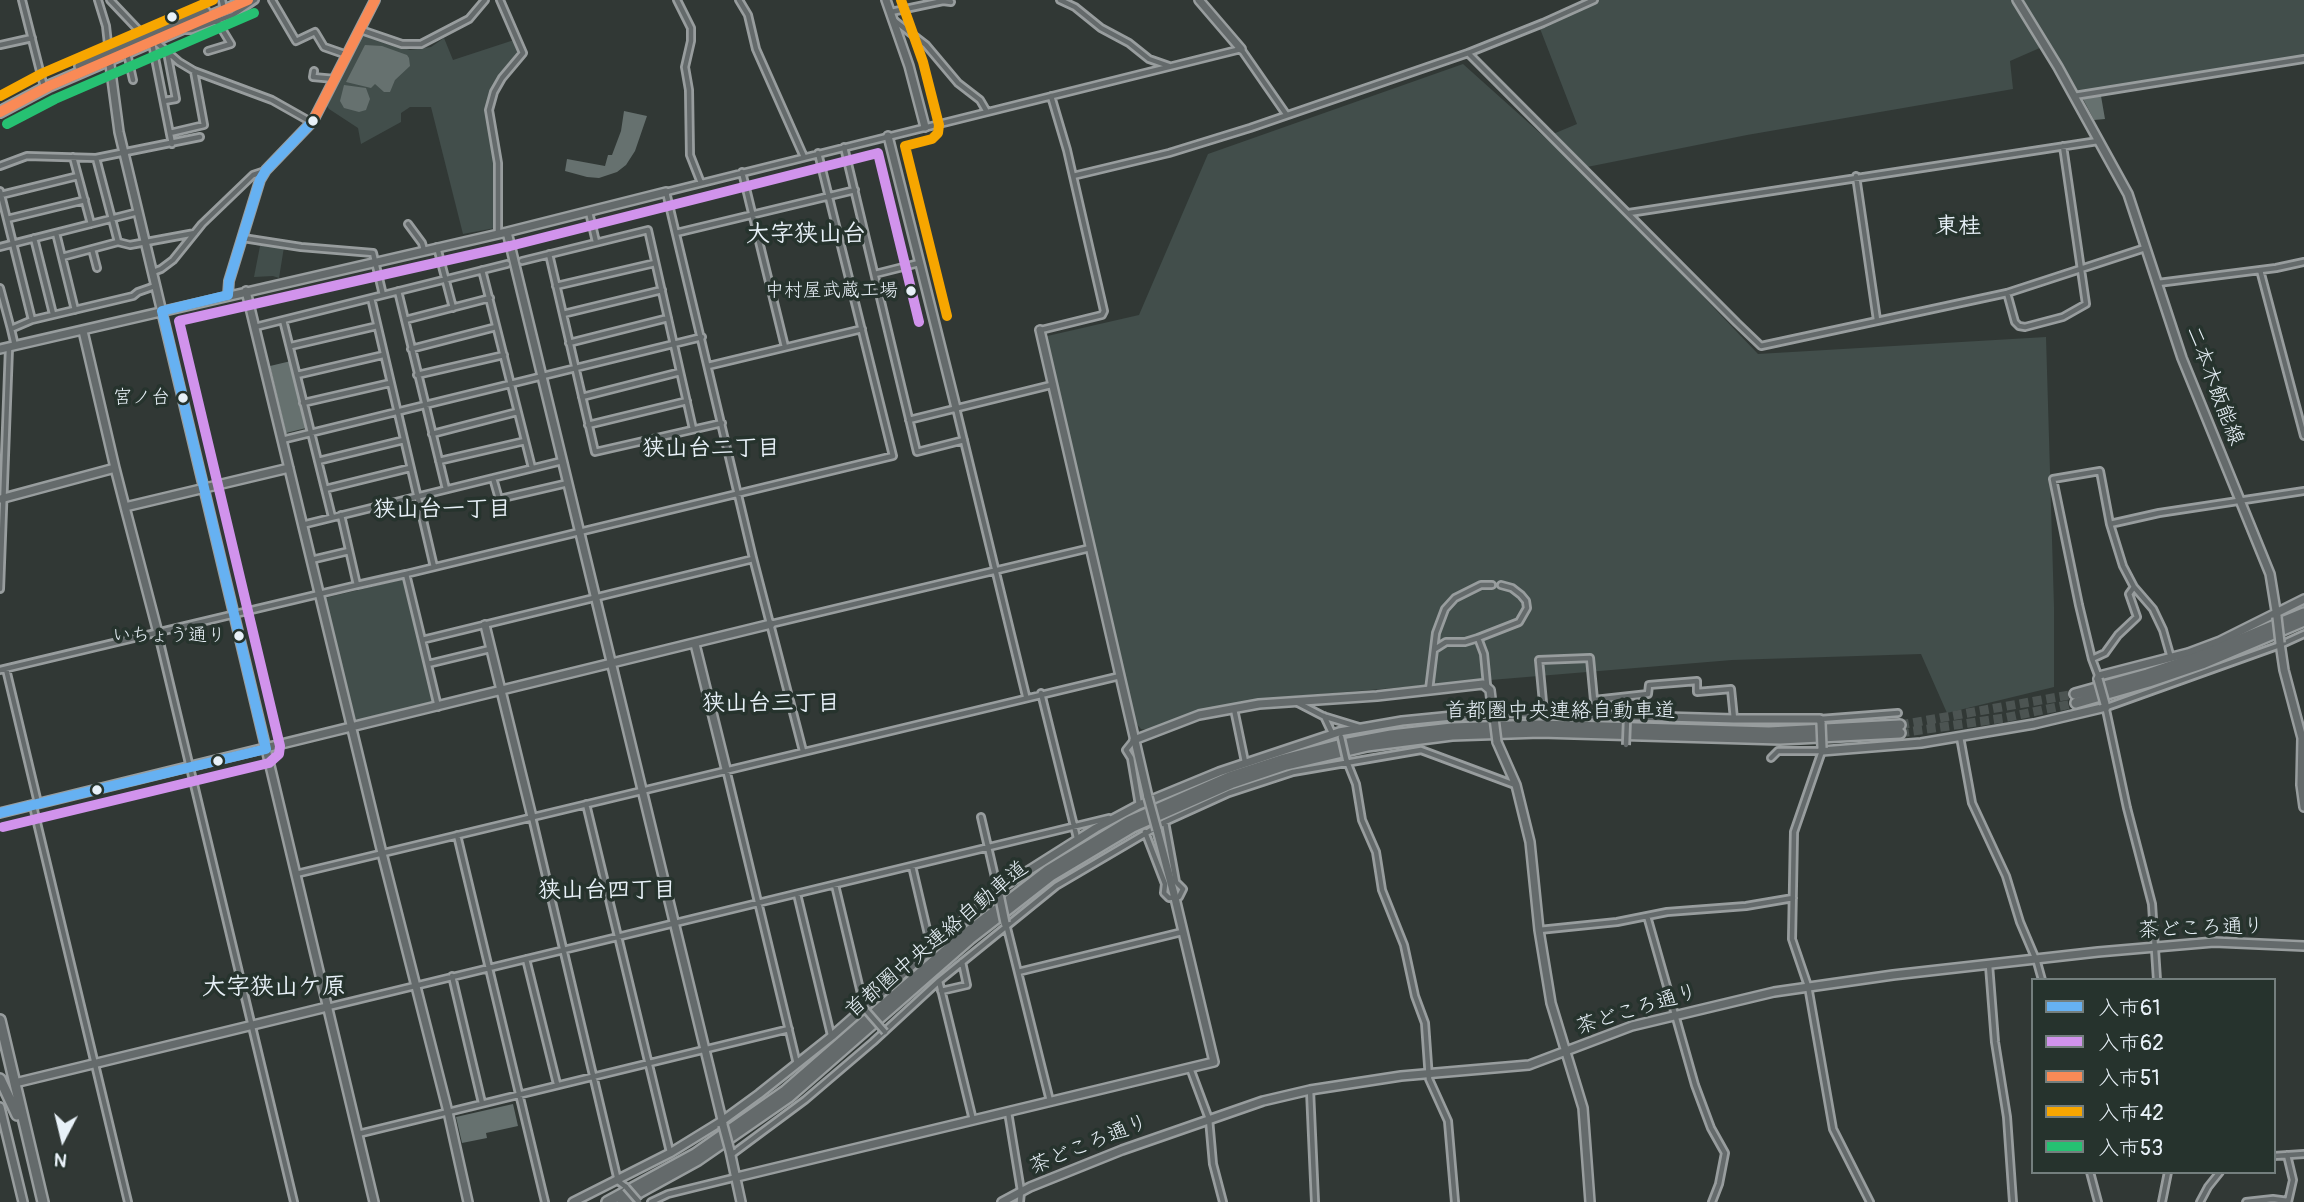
<!DOCTYPE html>
<html>
<head>
<meta charset="utf-8">
<style>
  body { margin:0 }
  #map { position:relative; width:2304px; height:1202px; overflow:hidden; background:#313835; font-family:Pangolin,"Klee One",sans-serif }
  canvas { display:block }
  .legend { position:absolute; left:2031px; top:978px; width:245px; height:196px; box-sizing:border-box; background:#26332d; border:2px solid #747f7e; margin:0; padding:9px 12px; list-style:none; font-size:21px; color:#e8f1f8 }
  .legend li { display:flex; align-items:center; gap:14px; height:35px }
  .legend b { width:35px; border:2px solid #747f7e }
  .north { position:absolute; left:28px; top:1104px; width:70px; height:70px; -webkit-text-stroke:5px #26332d; paint-order:stroke; rotate:187deg; font-size:19px; font-weight:700; line-height:28px; text-align:center; color:#e8f1f8 }
  .north::after { content:''; display:block; margin:auto; width:24px; height:32px; background:#e8f1f8; clip-path:polygon(50% 0,100% 100%,50% 72%,0 100%) }
</style>
</head>
<body>
<div id="map">
<canvas width="2304" height="1202"></canvas>
<ul class="legend">
<li><b style="height:9px;background:#66b1f2"></b>入市61</li>
<li><b style="height:9px;background:#d193ec"></b>入市62</li>
<li><b style="height:9px;background:#f98a56"></b>入市51</li>
<li><b style="height:9px;background:#f7a600"></b>入市42</li>
<li><b style="height:9px;background:#26c172"></b>入市53</li>
</ul>
<div class="north">N</div>
</div>
<script>
const c = document.querySelector('canvas').getContext('2d');
c.lineJoin = 'round';
function fillPath(path, color) {
  c.fillStyle = color;
  c.fill(path, 'evenodd');
}
function poly(rows) {
  const path = new Path2D();
  for (const r of rows) {
    path.moveTo(r[0], r[1]);
    for (let i = 2; i < r.length; i += 2) path.lineTo(r[i], r[i + 1]);
  }
  return path;
}
function trace(path, color, width, dash) {
  c.strokeStyle = color;
  c.lineWidth = width;
  c.lineCap = dash ? 'butt' : 'round';
  c.setLineDash(dash || []);
  c.stroke(path);
}
function drawText(font, color, halo, rows, align = 'center') {
  c.font = font + ' Pangolin,"Klee One",sans-serif';
  c.lineWidth = 7;
  c.setLineDash([]);
  c.textBaseline = 'middle';
  c.strokeStyle = halo;
  c.fillStyle = color;
  for (const [text, x, y, turn = 0] of rows) {
    c.save();
    c.translate(x, y);
    c.rotate((+turn || 0) * Math.PI / 180);
    c.textAlign = isNaN(turn) ? turn : align;
    if (halo) c.strokeText(text, 0, 0);
    c.fillText(text, 0, 0);
    c.restore();
  }
}
fillPath(poly([
  [1596,0,2013,0,2042,47,2010,61,2013,89,1747,135,1587,167,1553,134,1577,124,1539,26],
  [2021,0,2304,0,2304,57,2078,93],
  [363,35,410,50,431,47,444,38,453,60,514,40,521,55,501,78,488,110,497,163,495,228,463,234,431,107,410,107,401,113,401,122,361,144,358,128,329,109,327,106],
  [1463,64,1589,177,1758,354,2046,337,2054,607,2054,687,1947,713,1921,654,1732,660,1273,698,1191,713,1148,730,1141,729,1135,722,1043,337,1139,315,1208,154],
  [252,242,284,247,279,278,273,276,254,277,260,246,252,244],
  [404,579,433,703,354,721,325,598]
]), '#424e4b');
fillPath(poly([
  [365,45,382,46,407,55,409,58,410,66,395,80,390,92,384,92,375,84,371,88,346,82],
  [344,85,366,88,370,99,366,110,359,112,344,108,340,101],
  [2101,96,2105,119,2094,120,2083,99],
  [624,111,647,116,635,151,626,165,617,172,599,178,587,177,565,171,567,159,605,166,608,155,612,155,621,131],
  [291,361,306,428,286,433,270,366],
  [513,1104,518,1126,486,1133,487,1138,462,1143,456,1117]
]), '#66716f');
trace(poly([
  [2203,1202,2211,1186]
]), '#66716f', 2);
trace(poly([
  [1900,725,2075,694],
  [1900,733,2004,718,2076,703]
]), '#4c5452', 9, [9, 4.5]);
const street = poly([
  [22,0,43,83],
  [98,0,106,26,109,53],
  [110,0,145,37],
  [222,0,223,5],
  [272,0,296,41,315,32,324,47,347,55],
  [677,0,691,28,691,41,685,67,689,90,690,155,701,183],
  [739,0,748,15,756,49,804,157],
  [1060,0,1075,7,1101,28,1129,43,1149,59,1169,66],
  [891,12,943,1,951,2],
  [895,21,926,45,958,83,980,100,987,112],
  [186,30,192,30,233,15,255,0],
  [361,30,402,44,421,44,469,19,485,0],
  [156,42,179,62,194,71,272,100,311,122],
  [152,43,172,144],
  [0,45,32,38],
  [208,51,231,44,217,21],
  [127,53,133,80],
  [1468,53,1737,323,1761,346,2007,293,2145,248],
  [314,71,313,77,335,79],
  [2074,96,2304,59],
  [164,101,176,99,167,52],
  [170,133,204,125,194,71],
  [844,147,917,452,964,440],
  [73,157,91,224],
  [96,158,118,242,130,245,195,233],
  [0,166,27,156,96,158,200,137],
  [742,172,785,347],
  [1073,176,1169,153,1250,128,1468,53,1543,23,1594,0],
  [1856,176,1877,320],
  [0,191,32,320],
  [1,195,78,176],
  [589,212,596,242],
  [1629,213,2098,141],
  [7,219,85,200],
  [408,224,422,243,424,250],
  [56,233,75,310],
  [498,233,498,163,489,110,494,92,502,78,523,53,500,0],
  [676,233,855,190],
  [34,238,53,314],
  [243,238,301,247,373,253,383,295],
  [0,247,138,212],
  [437,247,453,308],
  [92,249,97,268],
  [549,254,595,452,722,423],
  [62,257,118,242],
  [522,261,648,230,693,429],
  [482,270,532,468],
  [2260,270,2304,436],
  [153,272,161,269,173,260,202,224,253,175,265,171],
  [875,274,919,263],
  [2158,283,2276,268,2304,262],
  [556,286,655,263],
  [0,288,11,329],
  [398,291,446,489],
  [2007,293,2015,322,2019,326,2025,327,2063,317,2086,304,2063,146],
  [371,298,434,567],
  [563,314,662,290],
  [283,320,332,517],
  [405,320,490,298],
  [255,327,507,264],
  [1041,330,1102,315,1104,311,1067,150,1051,96],
  [569,343,668,318],
  [15,346,11,329,32,320,133,296,138,292,155,286],
  [291,346,377,326],
  [411,349,496,327],
  [708,366,862,329],
  [297,375,383,355],
  [417,375,504,355],
  [582,397,680,372],
  [303,403,390,383],
  [956,408,1026,696],
  [909,420,1051,385],
  [588,425,687,401],
  [432,434,517,412],
  [282,440,702,337],
  [318,461,404,440],
  [439,461,525,441],
  [493,478,499,499,568,483],
  [325,489,410,468],
  [341,515,357,585,406,574,422,640,753,559],
  [2110,524,2159,513,2304,491],
  [302,525,562,461],
  [311,560,349,551],
  [406,574,893,456,818,153],
  [0,589,9,348],
  [771,624,1090,548],
  [158,634,294,1202],
  [422,640,438,707],
  [1435,649,1446,642,1465,642,1478,638],
  [2092,659,2105,653,2118,635,2137,617,2129,594,2134,587],
  [428,664,490,649],
  [6,669,38,803],
  [0,670,357,585],
  [2098,675,2092,659,2079,605,2053,479,2100,471,2110,524,2123,566,2134,587,2153,609,2163,630,2171,658],
  [1487,685,1484,654,1478,638,1519,622,1527,608,1526,601,1521,595,1512,588,1501,585],
  [1429,690,1436,633,1445,609,1455,598,1481,585,1492,585],
  [1041,693,1077,838],
  [1296,702,1323,716,1359,727],
  [2105,705,2127,808,2152,904,2157,980],
  [2107,707,2280,645,2304,634],
  [1234,709,1245,762],
  [1544,713,1539,660,1590,658,1594,700,1648,694,1649,685,1697,681,1697,692,1731,689,1734,719],
  [1324,716,1332,733],
  [1820,719,1898,713],
  [1960,737,1972,803,2006,876,2020,922,2037,962,2042,980],
  [1134,740,1126,750,1131,758,1139,805],
  [803,751,753,558,666,192,1241,49,1286,114],
  [1771,758,1778,751,1822,751,1794,832,1792,939,1808,986,1833,1129,1870,1202],
  [1346,759,1356,784,1362,820,1376,852,1382,890,1404,945,1415,996,1425,1023,1429,1079,1448,1121,1455,1202],
  [726,769,797,1064],
  [586,804,670,1152],
  [33,806,128,1202],
  [532,817,618,1181,626,1187],
  [981,817,998,890],
  [1145,832,1165,884,1164,893,1169,898,1179,897,1183,889,1176,882,1165,822],
  [457,835,545,1202],
  [912,866,931,947],
  [296,874,1120,676],
  [835,885,864,1006],
  [797,894,831,1035],
  [1647,916,1695,1085,1711,1128,1725,1153,1719,1184,1712,1202],
  [1006,924,1050,1101],
  [1539,930,1617,922,1667,912,1746,906,1793,898],
  [526,959,557,1084],
  [1989,965,1995,1042,2007,1117,2013,1202],
  [1018,972,1182,932],
  [452,976,482,1103],
  [939,981,973,1120],
  [941,991,967,985,962,962],
  [328,1007,1109,818],
  [1190,1068,1209,1119,1213,1164,1223,1202],
  [1310,1090,1315,1202],
  [1008,1112,1021,1191,1020,1202],
  [358,1134,789,1029],
  [731,1155,805,1100,873,1042,939,981,1056,886,1165,822,1229,793,1293,772,1421,750,1515,785],
  [2287,1155,2293,1180,2288,1202],
  [2274,1156,2304,1154],
  [2090,1172,2098,1202],
  [651,1202,668,1194,737,1177],
  [2162,1202,2168,1172],
  [2200,1202,2208,1187,2220,1172],
  [2246,1202,2273,1199,2288,1201]
]);
const secondary = poly([
  [886,0,909,66,925,127],
  [1199,0,1241,49],
  [2017,0,2058,67,2128,194,2182,358,2270,574,2277,617],
  [109,57,119,132,374,1202],
  [888,136,956,408],
  [507,232,723,1124],
  [246,291,382,853,448,1112,468,1202],
  [228,295,229,281,260,180,266,170,313,121,375,0],
  [1040,330,1148,797],
  [83,331,115,468],
  [0,349,507,232,666,192],
  [0,499,115,468,125,507,289,468],
  [125,507,158,633],
  [485,625,532,817],
  [2280,643,2284,670,2302,738,2301,785,2304,807],
  [695,644,726,769],
  [2098,679,2099,676,2188,653,2220,641,2304,599],
  [1134,740,1199,715,1259,704,1377,696,1483,684,1490,690,1493,715],
  [1497,742,1516,785,1530,842,1539,930,1551,1003,1583,1108,1590,1202],
  [1822,748,1822,751,1921,743,2034,724,2106,707],
  [0,813,771,624],
  [19,1082,327,1007],
  [0,1107,23,1202],
  [730,1151,741,1202],
  [737,1177,1214,1062,1175,898,1157,830],
  [573,1202,670,1153,722,1121,759,1094,832,1036,998,890,1096,828,1139,805,1219,772,1339,732,1402,721,1493,712,1734,719,1820,719,1821,723],
  [1002,1202,1030,1187,1122,1150,1263,1101,1310,1090,1401,1076,1529,1065,1632,1026,1774,992,1893,975,2098,952,2214,942,2304,946]
]);
const highway = poly([
  [80,66,205,12],
  [0,112,49,86,248,0],
  [2075,694,2147,674,2200,656,2304,613],
  [2076,703,2149,682,2202,664,2304,621],
  [0,1020,43,1202],
  [0,1079,17,1115],
  [607,1202,695,1154,785,1091,965,934,1048,870,1129,821,1229,777,1284,759,1338,745,1391,735,1452,728,1539,725,1769,732,1900,725],
  [622,1202,698,1160,789,1097,970,939,1051,876,1133,827,1233,783,1286,765,1367,746,1452,735,1540,732,1780,739,1900,733]
]);
trace(street, '#989d9e', 10);
trace(secondary, '#989d9e', 12);
trace(highway, '#989d9e', 14);
trace(street, '#646a6b', 4.5);
trace(secondary, '#646a6b', 7);
trace(highway, '#646a6b', 9);
const streetBridge = poly([
  [1341,737,1346,759],
  [1626,745,1627,719],
  [864,1008,885,1032],
  [626,1187,639,1202]
]);
const secondaryBridge = poly([
  [2277,617,2280,643],
  [2098,679,2105,704],
  [1494,718,1497,742],
  [1821,723,1822,748],
  [1148,797,1157,830],
  [999,894,1005,923],
  [723,1125,730,1151]
]);
trace(streetBridge, '#989d9e', 10, []);
trace(secondaryBridge, '#989d9e', 12, []);
trace(streetBridge, '#646a6b', 4.5);
trace(secondaryBridge, '#646a6b', 7);
trace(poly([
  [228,295,229,281,260,180,266,170,313,121],
  [162,311,266,749],
  [162,311,228,295],
  [0,813,266,749]
]), '#66b1f2', 10);
trace(poly([
  [3,827,269,763,279,754,280,746,179,321,510,246,878,153,919,322]
]), '#d193ec', 10);
trace(poly([
  [0,112,49,86,248,0],
  [313,121,375,0]
]), '#f98a56', 10);
trace(poly([
  [901,0,923,62,939,125,938,133,932,139,905,146,947,316],
  [0,96,43,73,213,0]
]), '#f7a600', 10);
trace(poly([
  [7,124,55,99,254,13]
]), '#26c172', 10);
for (const [x, y, r, color] of [
  [172,17,6,"#e8f1f8"],
  [313,121,6,"#e8f1f8"],
  [911,291,6,"#e8f1f8"],
  [183,398,6,"#e8f1f8"],
  [239,636,6,"#e8f1f8"],
  [218,761,6,"#e8f1f8"],
  [97,790,6,"#e8f1f8"]
]) {
  const dot = new Path2D();
  dot.arc(x, y, r, 0, 2 * Math.PI);
  c.fillStyle = color;
  c.fill(dot);
  trace(dot, '#26332d', 2.5);
}
drawText('19px', '#e8f1f8', '#26332d', [
  ["中村屋武蔵工場",898,291],
  ["宮ノ台",170,398],
  ["いちょう通り",226,636]
], 'right');
drawText('21px', '#e8f1f8', '#26332d', [
  ["二本木飯能線",2214,386,69],
  ["首都圏中央連絡自動車道",1560,712],
  ["茶どころ通り",2201,929,-2],
  ["首都圏中央連絡自動車道",937,940,-40],
  ["茶どころ通り",1637,1010,-17],
  ["茶どころ通り",1089,1145,-22]
]);
drawText('bold 23px', '#e8f1f8', '#26332d', [
  ["東桂",1958,227],
  ["狭山台二丁目",711,449],
  ["狭山台一丁目",442,510],
  ["狭山台三丁目",771,704],
  ["狭山台四丁目",607,891]
]);
drawText('bold 24px', '#e8f1f8', '#26332d', [
  ["大字狭山台",806,235],
  ["大字狭山ケ原",274,988]
]);
</script>
</body>
</html>
